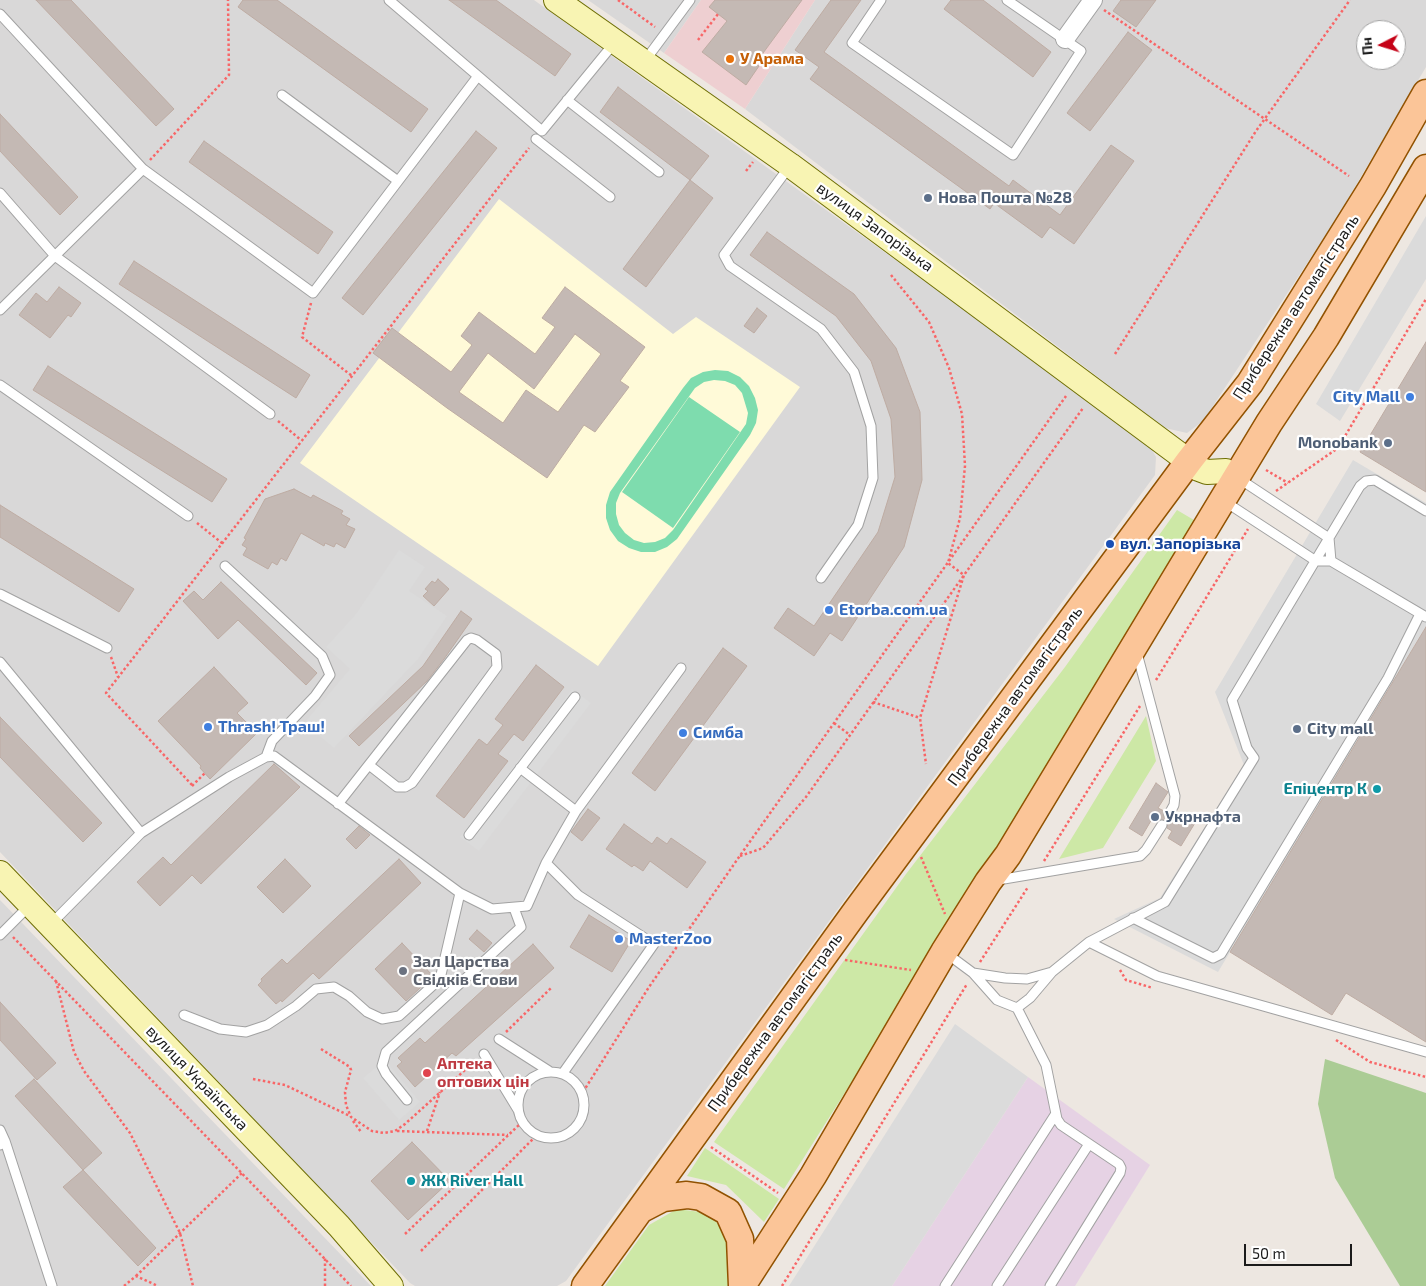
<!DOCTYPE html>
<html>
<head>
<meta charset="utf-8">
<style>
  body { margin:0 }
  #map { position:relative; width:1426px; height:1286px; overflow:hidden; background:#ede7e1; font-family:"Exo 2",sans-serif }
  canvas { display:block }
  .north { position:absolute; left:1356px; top:20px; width:50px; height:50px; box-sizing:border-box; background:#fff; border:1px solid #a4a4a4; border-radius:50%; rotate:265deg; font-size:14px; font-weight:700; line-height:20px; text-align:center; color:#1b1b1b }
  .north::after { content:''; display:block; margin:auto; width:18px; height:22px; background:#c50217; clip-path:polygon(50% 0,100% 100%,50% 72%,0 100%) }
  .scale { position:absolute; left:1244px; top:1244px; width:108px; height:22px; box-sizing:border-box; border:2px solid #1b1b1b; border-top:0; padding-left:6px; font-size:15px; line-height:18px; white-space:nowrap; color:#1b1b1b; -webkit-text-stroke:4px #fff; paint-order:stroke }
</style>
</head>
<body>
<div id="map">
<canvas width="1426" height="1286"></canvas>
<div class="north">Пн</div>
<div class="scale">50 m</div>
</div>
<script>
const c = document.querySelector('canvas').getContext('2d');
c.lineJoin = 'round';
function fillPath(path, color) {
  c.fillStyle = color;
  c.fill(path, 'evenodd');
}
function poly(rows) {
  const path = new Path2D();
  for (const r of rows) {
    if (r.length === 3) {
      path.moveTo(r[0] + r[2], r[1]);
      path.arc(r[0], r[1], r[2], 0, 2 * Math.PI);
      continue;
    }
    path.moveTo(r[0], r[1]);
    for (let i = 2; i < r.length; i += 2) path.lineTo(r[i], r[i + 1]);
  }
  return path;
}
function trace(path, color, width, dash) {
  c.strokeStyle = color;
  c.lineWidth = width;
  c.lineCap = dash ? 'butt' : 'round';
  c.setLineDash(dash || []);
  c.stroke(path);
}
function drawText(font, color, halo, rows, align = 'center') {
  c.font = font + ' "Exo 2",sans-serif';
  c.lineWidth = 4.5;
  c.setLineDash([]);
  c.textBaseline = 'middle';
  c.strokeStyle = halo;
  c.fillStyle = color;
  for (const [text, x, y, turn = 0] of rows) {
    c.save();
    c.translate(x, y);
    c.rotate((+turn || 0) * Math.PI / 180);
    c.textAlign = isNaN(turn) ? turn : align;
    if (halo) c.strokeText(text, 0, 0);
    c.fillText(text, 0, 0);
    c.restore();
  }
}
fillPath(poly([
  [0,0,534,0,1146,440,1156,457,1155,475,566,1281,557,1286,415,1286,410,1283,0,852],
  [588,0,701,0,664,53],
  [815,0,1426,0,1426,67,1333,224,1203,421,1187,433,1165,428,745,109],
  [1366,30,1396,30,1396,60,1366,60],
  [0,900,371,1286,0,1286]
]), '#d9d8d8');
fillPath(poly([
  [701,0,815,0,745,109,664,53]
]), '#eecfd1');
fillPath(poly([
  [1028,1077,1150,1165,1075,1286,892,1286]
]), '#e6d2e4');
fillPath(poly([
  [499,199,673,334,696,317,800,387,598,666,300,463]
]), '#fffad8');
fillPath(poly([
  [1177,510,1199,523,996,848,921,972,784,1189,714,1142,906,874,1065,667],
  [1146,716,1156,761,1103,848,1059,859],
  [705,1148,779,1199,764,1222,726,1185,687,1176],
  [677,1209,708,1213,731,1238,729,1286,605,1286,649,1225]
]), '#cde8a6');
fillPath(poly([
  [1325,1059,1426,1093,1426,1286,1400,1286,1335,1178,1318,1104]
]), '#abcc95');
fillPath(poly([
  [715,370,728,371,740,377,749,386,755,398,758,410,756,423,750,435,677,539,667,547,655,552,641,552,629,548,618,541,610,530,606,518,606,505,610,492,683,388,691,378,703,372],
  [714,380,725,381,735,385,742,393,748,413,746,424,673,530,665,538,655,542,644,543,634,540,625,533,619,525,616,514,616,503,620,493,695,388,704,382],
  [689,397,740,432,673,528,622,492]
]), '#7edcae');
fillPath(poly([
  [1426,216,1426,279,1340,421,1316,404],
  [1353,460,1426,503,1426,627,1218,972,1114,919,1160,898,1244,765,1215,692],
  [399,550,425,567,409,591,447,616,418,659,334,748,304,723,350,669,326,647,356,614],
  [572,689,591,703,479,851,460,837],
  [955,1024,1028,1077,892,1286,789,1286],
  [385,1060,420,1102,399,1120,363,1078]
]), '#dbdbdb');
const building = poly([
  [36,0,71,0,174,109,156,126,36,0],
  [243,0,277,0,428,109,411,132,238,7,243,0],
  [449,0,496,0,571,54,555,76,449,0],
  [715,0,802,0,755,64,759,66,746,85,702,52,727,21,709,7,715,0],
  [831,0,861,0,824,52,1009,186,1013,180,1060,215,1111,145,1134,161,1074,244,1050,227,1042,238,994,203,990,209,810,79,819,67,795,50,831,0],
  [951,0,983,0,1051,52,1033,77,944,9,951,0],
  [1121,0,1156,0,1136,27,1113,11,1121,0],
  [1128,32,1152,50,1090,131,1067,113,1128,32],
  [618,87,709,156,690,180,600,112,618,87],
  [0,114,78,197,60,215,0,151,0,114],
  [476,131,497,148,363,315,342,298,476,131],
  [204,141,333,232,318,254,189,162,204,141],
  [690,180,713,198,646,287,623,269,690,180],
  [767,232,854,294,896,348,920,412,922,480,904,547,842,641,830,633,814,656,774,628,788,608,814,626,878,532,895,477,891,419,871,361,836,316,750,255,767,232],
  [134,261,310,375,296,398,119,284,134,261],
  [59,287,81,303,71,317,68,315,50,338,19,315,36,293,47,302,59,287],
  [565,287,645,347,620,381,629,387,595,432,584,425,547,478,447,408,373,353,392,328,451,372,472,345,461,336,479,312,535,354,555,327,542,318,565,287],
  [575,334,601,354,558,412,526,390,503,423,459,392,488,353,534,389,575,334],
  [757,308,767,316,754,333,744,326,757,308],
  [1426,342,1426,492,1360,452,1426,342],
  [48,366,227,479,212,502,33,390,48,366],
  [294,489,311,498,313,495,343,511,341,514,350,519,346,525,355,529,345,548,336,543,334,547,325,543,324,546,301,533,286,561,281,558,277,565,272,562,268,569,243,555,247,548,242,545,246,539,244,538,265,499,294,489],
  [0,505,134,589,119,612,0,537,0,505],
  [438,579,449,589,434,606,423,596,428,591,425,589,432,581,435,583,438,579],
  [221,582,317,673,306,685,238,620,218,639,183,601,194,591,203,600,221,582],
  [461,611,472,619,444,659,427,681,359,746,349,736,423,666,461,611],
  [1426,627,1426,1042,1346,993,1332,1015,1230,952,1426,627],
  [723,648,747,666,655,791,632,773,723,648],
  [536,665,564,687,523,741,514,734,498,754,508,761,464,818,436,796,479,739,487,745,503,725,495,719,536,665],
  [214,667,248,703,237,713,257,733,210,779,200,768,201,766,158,721,214,667],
  [0,717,102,823,83,842,0,757,0,717],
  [274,764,300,787,201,884,192,875,160,906,137,882,163,857,171,865,274,764],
  [1156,783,1168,792,1158,808,1164,811,1164,818,1170,820,1174,817,1179,820,1182,815,1195,823,1181,846,1168,838,1172,831,1167,828,1168,823,1165,820,1156,822,1152,819,1142,836,1129,828,1156,783],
  [588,809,600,818,582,841,571,832,588,809],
  [624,824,652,844,657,837,667,844,671,838,706,862,687,888,650,861,643,871,634,865,632,867,606,849,624,824],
  [359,826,370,835,356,849,346,839,359,826],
  [285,859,311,886,283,913,257,887,285,859],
  [399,859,421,883,319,979,313,973,282,1002,281,1000,276,1004,258,985,262,981,261,979,282,959,287,964,399,859],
  [589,915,631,941,612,972,570,947,589,915],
  [477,930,492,943,484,952,469,939,477,930],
  [402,943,433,976,406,1001,375,969,402,943],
  [533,944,554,968,456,1056,452,1053,415,1087,397,1066,402,1062,398,1058,420,1038,425,1043,533,944],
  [0,1002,56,1063,37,1080,0,1040,0,1002],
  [34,1079,102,1153,83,1170,15,1096,34,1079],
  [412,1142,450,1181,408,1220,371,1181,412,1142],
  [83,1170,156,1248,138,1266,63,1187,83,1170]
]);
fillPath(building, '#c4b9b4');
trace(building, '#beaca3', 1);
const lane = poly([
  [881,0,852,43,1013,155,1081,51,1007,0],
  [0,14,143,169,313,293,478,76,389,0],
  [644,62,690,0],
  [478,76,542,131,615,42],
  [282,95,398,181],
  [567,100,659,172],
  [536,139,610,197],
  [789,167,724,255,730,266,821,329,854,372,871,426,873,478,858,525,821,578],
  [0,193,55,256,270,414],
  [0,310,143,169],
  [0,385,188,516],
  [1238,478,1329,538,1331,561],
  [1224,501,1316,561,1331,561,1426,617],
  [225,566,322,656,330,675,315,696,272,741,266,757],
  [0,594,107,648],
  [1137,653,1175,796,1174,805,1169,814],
  [0,662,141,833],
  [338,804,467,640,471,638,477,640,496,654,497,667,412,783,405,787,397,787,369,765],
  [576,811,681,668],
  [469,835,575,697],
  [546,863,578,895,654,944,563,1073],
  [998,880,1140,856,1146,850,1162,825],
  [1133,918,1213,958,1221,954,1388,678,1420,614],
  [50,925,141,833,229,777,266,757,274,756,460,893,492,909,527,906,546,863,576,811,520,768],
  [0,935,30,905],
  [1089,942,1165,902,1254,758,1247,748,1232,700,1360,486,1366,481,1375,480,1426,511],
  [946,953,973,973,997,1000,1017,1008,1046,1065,1057,1119,1061,1125,1119,1164,1121,1168,1120,1173,1050,1286],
  [973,973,1005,978,1027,979,1052,972],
  [1017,1008,1030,998,1052,972,1089,942,1157,976,1426,1052],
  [184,1015,220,1029,246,1032,267,1025,296,1006,316,989,334,987,349,996,367,1012,382,1019,399,1016,440,979,460,893],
  [499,1039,549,1071],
  [484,1054,518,1110],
  [551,1105,33],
  [407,1100,386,1074,382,1066,386,1052,521,927,514,908],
  [0,1130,5,1141,0,1145],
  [5,1141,52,1286],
  [945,1286,1055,1115],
  [997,1286,1089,1144]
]);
const street = poly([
  [1065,39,1093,0]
]);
const secondary = poly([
  [556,0,790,165,1199,469,1207,472,1226,471,1237,478],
  [0,873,339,1226,391,1286]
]);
const primary = poly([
  [640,1210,663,1198,687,1195,701,1197,728,1212,740,1239,742,1286],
  [585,1286,856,911,1189,461,1250,383,1373,186,1426,93],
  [742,1286,813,1176,944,952,988,882,1008,855,1269,423,1326,337,1426,168]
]);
trace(lane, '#a2a2a2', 11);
trace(street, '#a2a2a2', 20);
trace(secondary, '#6f6f05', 26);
trace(primary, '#915201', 29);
trace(poly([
  [618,0,655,27],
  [1104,10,1349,176],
  [698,40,718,14],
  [150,160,229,75,228,0],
  [746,171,753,162],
  [891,275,929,322,949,368,962,414,965,466,960,518,948,563,964,575,920,718,926,764],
  [311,303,302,337,352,376],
  [1115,354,1256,131,1350,0],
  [278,421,301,440],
  [1266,470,1288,483],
  [1276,491,1338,448,1426,299],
  [197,523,222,543],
  [111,657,118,677],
  [1156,680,1248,529],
  [873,702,920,718],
  [834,723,850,735],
  [192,785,106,693,529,148],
  [192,786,205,773],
  [740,856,763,848,806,797,1083,408],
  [921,857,945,914],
  [1044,861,1140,706],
  [13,937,351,1286],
  [845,960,911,970],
  [980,962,1028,887],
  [1120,970,1126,980,1153,988],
  [56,981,74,1052,84,1071,130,1133,180,1233,193,1286],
  [506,1032,552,987],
  [1336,1040,1370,1062,1426,1077],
  [321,1049,350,1067,351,1070,345,1092,346,1105,351,1117,372,1131,384,1133,395,1131,405,1124,475,1061],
  [253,1079,285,1085,350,1116],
  [583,1092,649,987,739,857,1066,396],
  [353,1121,361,1132],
  [397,1131,508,1135],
  [427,1131,440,1092],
  [711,1147,778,1193],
  [405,1234,522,1122],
  [421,1251,537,1135],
  [136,1276,242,1173],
  [124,1286,136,1276,158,1286],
  [325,1286,325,1258],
  [782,1286,967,984]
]), '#f86667', 2.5, [2.5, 2.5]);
trace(lane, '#fff', 9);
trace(street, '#fff', 18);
trace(secondary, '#f8f4b3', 24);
trace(primary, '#fbc598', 26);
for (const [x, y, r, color] of [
  [730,59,5,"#e8710a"],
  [928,198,5,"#5c6f8a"],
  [1410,397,5,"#3f7fe0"],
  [1388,443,5,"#5c6f8a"],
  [1110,544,5,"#1a4fb4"],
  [829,610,5,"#3f7fe0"],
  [208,727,5,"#3f7fe0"],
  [1297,729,5,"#5c6f8a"],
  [683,733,5,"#3f7fe0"],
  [1377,789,5,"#0f9aa8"],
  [1155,817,5,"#5c6f8a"],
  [619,939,5,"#3f7fe0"],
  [403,971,5,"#6b7280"],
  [427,1073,5,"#e0444e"],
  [411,1181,5,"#0f9aa8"]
]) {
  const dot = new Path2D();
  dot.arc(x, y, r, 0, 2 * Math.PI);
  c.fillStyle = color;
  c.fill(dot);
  trace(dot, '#fff', 2);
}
drawText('bold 16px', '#c56008', '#fff', [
  ["У Арама",740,59]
], 'left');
drawText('bold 16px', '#4e5e75', '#fff', [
  ["Нова Пошта №28",938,198],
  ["Monobank",1378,443,"right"],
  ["City mall",1307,729],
  ["Укрнафта",1165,817]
], 'left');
drawText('16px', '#1b1b1b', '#fff', [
  ["вулиця Запорізька",875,227,36],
  ["Прибережна автомагістраль",1296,307,-57],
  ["Прибережна автомагістраль",1015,696,-54],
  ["Прибережна автомагістраль",775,1022,-54],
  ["вулиця Українська",197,1078,46]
]);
drawText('bold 16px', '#366cbe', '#fff', [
  ["City Mall",1400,397,"right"],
  ["Etorba.com.ua",839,610],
  ["Thrash! Траш!",218,727],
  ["Симба",693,733],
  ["MasterZoo",629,939]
], 'left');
drawText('bold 16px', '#164399', '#fff', [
  ["вул. Запорізька",1120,544]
], 'left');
drawText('bold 16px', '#0d838f', '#fff', [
  ["Епіцентр К",1367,789],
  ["ЖК River Hall",421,1181,"left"]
], 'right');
drawText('bold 16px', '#5b616d', '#fff', [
  ["Зал Царства",413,962],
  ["Свідків Єгови",413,980]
], 'left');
drawText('bold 16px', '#be3a42', '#fff', [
  ["Аптека",437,1064],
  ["оптових цін",437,1082]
], 'left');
</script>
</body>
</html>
